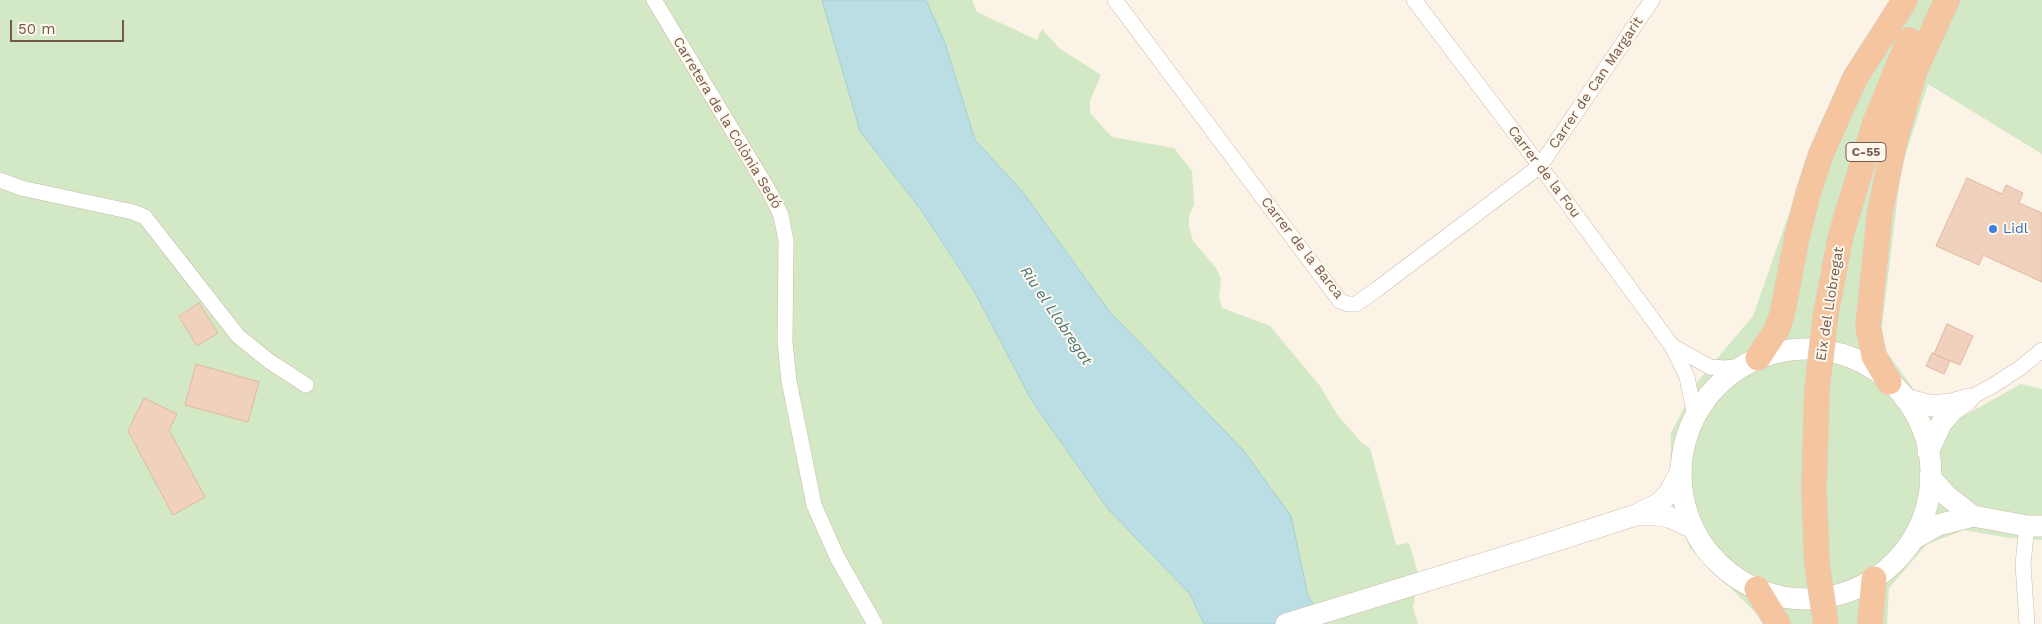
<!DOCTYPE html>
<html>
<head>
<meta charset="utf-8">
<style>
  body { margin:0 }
  #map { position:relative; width:2042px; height:624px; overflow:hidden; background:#fbf3e5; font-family:"Work Sans",sans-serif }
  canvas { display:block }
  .scale { position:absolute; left:10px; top:20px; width:114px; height:22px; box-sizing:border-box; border:2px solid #73594b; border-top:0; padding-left:6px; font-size:15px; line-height:18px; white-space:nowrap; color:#73594b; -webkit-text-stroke:4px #fef7ec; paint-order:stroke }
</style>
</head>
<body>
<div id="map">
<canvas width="2042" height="624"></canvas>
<div class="scale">50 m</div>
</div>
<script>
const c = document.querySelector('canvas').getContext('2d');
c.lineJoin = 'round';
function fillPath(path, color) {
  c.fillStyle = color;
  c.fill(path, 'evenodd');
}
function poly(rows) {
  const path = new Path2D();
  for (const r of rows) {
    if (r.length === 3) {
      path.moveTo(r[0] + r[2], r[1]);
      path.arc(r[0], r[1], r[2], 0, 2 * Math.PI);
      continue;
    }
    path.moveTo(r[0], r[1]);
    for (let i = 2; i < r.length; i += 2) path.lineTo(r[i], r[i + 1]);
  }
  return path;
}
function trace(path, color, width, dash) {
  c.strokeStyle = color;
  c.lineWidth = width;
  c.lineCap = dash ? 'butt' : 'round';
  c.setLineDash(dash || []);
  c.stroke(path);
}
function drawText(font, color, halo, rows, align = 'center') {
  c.font = font + ' "Work Sans",sans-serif';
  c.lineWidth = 4;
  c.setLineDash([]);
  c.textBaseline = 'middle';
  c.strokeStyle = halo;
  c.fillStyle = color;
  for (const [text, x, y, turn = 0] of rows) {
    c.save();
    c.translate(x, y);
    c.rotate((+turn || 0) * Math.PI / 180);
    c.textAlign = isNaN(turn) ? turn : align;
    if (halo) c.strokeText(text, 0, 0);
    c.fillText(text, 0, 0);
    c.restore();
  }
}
fillPath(poly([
  [0,0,822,0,860,131,921,210,973,289,1032,401,1108,509,1190,594,1204,624,0,624],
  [926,0,972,0,977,12,1037,40,1042,29,1059,48,1101,75,1090,101,1090,113,1112,137,1174,148,1192,171,1194,205,1189,215,1189,227,1193,241,1216,268,1221,279,1219,297,1222,308,1270,326,1320,386,1339,417,1362,443,1370,448,1396,545,1409,543,1419,576,1413,607,1418,624,1327,624,1308,596,1291,516,1109,311,1022,191,975,140,945,43],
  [1891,0,2042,0,2042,154,1928,84,1901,169,1880,343,1917,394,1967,414,2021,384,2042,389,2042,540,2004,537,1964,530,1927,544,1889,588,1887,624,1767,624,1690,548,1670,505,1671,433,1698,381,1753,316,1818,131]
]), '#d3e8c4');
const water = poly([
  [822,0,926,0,945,43,975,140,1022,191,1109,311,1243,450,1291,516,1308,596,1327,624,1204,624,1190,594,1108,509,1032,401,973,289,921,210,860,131,822,0]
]);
fillPath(water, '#bbdee4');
trace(water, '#a1ced5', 1);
const building = poly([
  [1967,178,2002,194,2006,185,2023,193,2019,203,2042,213,2042,282,1983,255,1979,265,1936,246,1967,178],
  [199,303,218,333,197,346,179,316,199,303],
  [1947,324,1973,336,1960,365,1934,354,1947,324],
  [1932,353,1950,361,1944,374,1926,366,1932,353],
  [196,364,259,382,248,422,185,405,196,364],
  [144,398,177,414,169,430,205,497,173,515,128,431,144,398]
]);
fillPath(building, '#f0d1be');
trace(building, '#e2b89f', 1);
const minor = poly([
  [654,0,769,191,781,215,786,241,785,342,789,381,814,505,837,557,875,624],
  [1115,0,1340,301,1348,304,1356,304,1376,290,1540,166,1652,0],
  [1414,0,1540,166,1672,346,1687,377,1695,416],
  [0,180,21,188,133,212,145,217,238,336,269,361,306,385],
  [1672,346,1710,367,1725,368,1743,366],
  [1968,399,1992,386,2020,368,2042,350],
  [2027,624,2023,564,2027,526]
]);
const secondary = poly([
  [1806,474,125],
  [1905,399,1932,406,1951,404,1965,400],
  [1928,452,1941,424,1953,410,1968,399],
  [1930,477,1947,496,1973,516],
  [1638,515,1656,515,1669,517,1693,528],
  [1912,540,1938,525,1973,516,2027,526,2042,526],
  [1286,624,1530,549,1636,515,1660,503,1669,493,1681,471]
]);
const trunk = poly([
  [1826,313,1841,235,1853,195,1875,123,1909,40],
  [1758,358,1777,329,1782,315,1797,237,1808,194,1821,154,1855,78,1905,0],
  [1889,382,1874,356,1868,326,1880,212,1895,140,1915,70,1947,0],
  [1817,388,1814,489,1817,565],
  [1757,589,1778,624],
  [1870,624,1874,579]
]);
trace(minor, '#cdbaac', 16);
trace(secondary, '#d1bcac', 22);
trace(trunk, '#d8d1cd', 26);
trace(minor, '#fff', 15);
trace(secondary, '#fff', 21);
trace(trunk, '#f5c5a0', 25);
const trunkBridge = poly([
  [1817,388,1826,313],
  [1817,565,1826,624]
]);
trace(trunkBridge, '#d8d1cd', 26, []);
trace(trunkBridge, '#f5c5a0', 25);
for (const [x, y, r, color] of [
  [1993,229,5,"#3f7fe0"]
]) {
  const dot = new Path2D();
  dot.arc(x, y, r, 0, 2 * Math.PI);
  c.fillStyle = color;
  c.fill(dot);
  trace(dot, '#fef7ec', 2);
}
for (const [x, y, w] of [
  [1866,152,40]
]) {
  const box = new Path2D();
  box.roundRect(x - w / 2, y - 9.5, w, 19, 4);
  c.fillStyle = '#fef7ec';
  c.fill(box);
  trace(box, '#73594b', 1);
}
drawText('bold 12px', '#73594b', null, [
  ["C-55",1866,152]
]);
drawText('14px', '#73594b', '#fef7ec', [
  ["Carrer de Can Margarit",1596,83,-56],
  ["Carretera de la Colònia Sedó",727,123,59],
  ["Carrer de la Fou",1544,172,53],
  ["Carrer de la Barca",1302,248,52],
  ["Eix del Llobregat",1830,304,-81]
]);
drawText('14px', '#366cbe', '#fef7ec', [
  ["Lidl",2003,229]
], 'left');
drawText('italic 15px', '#43757f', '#fef7ec', [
  ["Riu el Llobregat",1056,316,56]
]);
</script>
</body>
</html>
